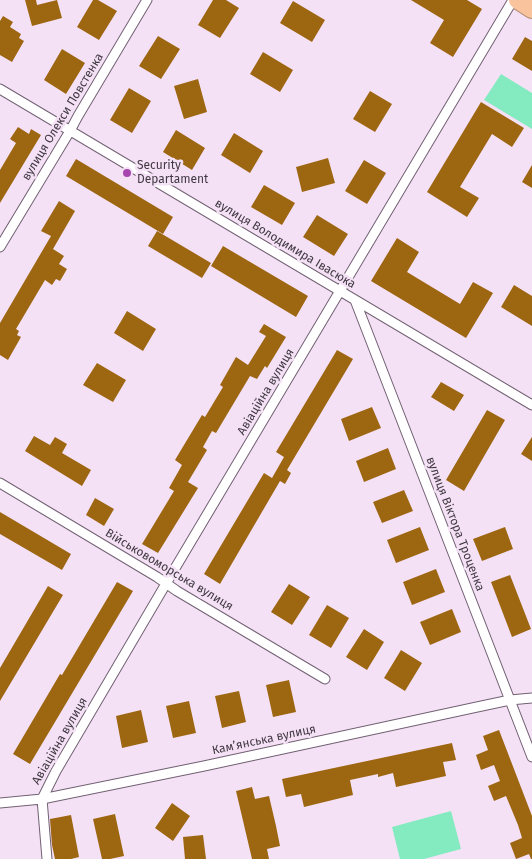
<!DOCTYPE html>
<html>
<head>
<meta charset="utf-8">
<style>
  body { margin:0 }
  canvas { display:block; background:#f5e1f6 }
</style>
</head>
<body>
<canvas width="532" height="859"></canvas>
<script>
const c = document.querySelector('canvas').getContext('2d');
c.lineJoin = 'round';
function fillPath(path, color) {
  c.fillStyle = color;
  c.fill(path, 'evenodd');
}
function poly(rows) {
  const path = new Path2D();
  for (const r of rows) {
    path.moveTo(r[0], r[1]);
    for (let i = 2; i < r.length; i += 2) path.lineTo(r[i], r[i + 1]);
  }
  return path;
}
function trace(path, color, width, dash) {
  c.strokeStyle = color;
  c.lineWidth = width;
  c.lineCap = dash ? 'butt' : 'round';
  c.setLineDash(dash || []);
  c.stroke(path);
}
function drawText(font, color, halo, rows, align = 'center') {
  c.font = font + ' "Fira Sans",sans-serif';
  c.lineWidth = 5;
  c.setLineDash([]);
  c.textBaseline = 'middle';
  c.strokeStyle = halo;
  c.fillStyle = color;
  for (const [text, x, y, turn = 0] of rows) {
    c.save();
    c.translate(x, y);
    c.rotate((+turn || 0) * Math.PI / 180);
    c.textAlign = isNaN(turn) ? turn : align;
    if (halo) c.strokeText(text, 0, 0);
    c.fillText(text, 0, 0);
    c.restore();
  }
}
fillPath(poly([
  [501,74,532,93,532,129,484,100],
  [451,811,461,849,424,859,400,859,392,827]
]), '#84eabf');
fillPath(poly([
  [25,0,36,0,37,5,57,0,62,18,32,26],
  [93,0,98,0,117,11,99,40,77,27],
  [213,0,226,0,239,8,220,38,198,25],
  [411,0,467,0,482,9,453,57,430,43,444,20],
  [293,1,325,20,312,42,280,23],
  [3,16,13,22,10,27,21,34,19,38,24,41,12,62,0,55,0,21],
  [158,36,180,49,161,79,139,66],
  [525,37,532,41,532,71,512,59],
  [62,49,85,63,66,94,44,80],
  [263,52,293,70,280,92,250,74],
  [198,79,207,112,184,119,174,86],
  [129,88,151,101,132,133,110,120],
  [370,91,392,104,375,132,353,119],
  [481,102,524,128,512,147,492,134,460,187,479,198,467,217,427,192],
  [18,127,29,134,31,129,41,135,0,203,0,170,16,143,10,139],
  [176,130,205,148,192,170,163,152],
  [234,133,263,151,250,173,221,155],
  [328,158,335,183,302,192,296,167],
  [76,159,173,217,163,234,66,176],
  [364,160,386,173,367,204,345,191],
  [532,165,532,188,522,182],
  [264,185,295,203,282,225,251,207],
  [59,201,75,211,53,249,64,256,59,264,67,269,60,281,56,279,52,285,45,280,16,329,19,331,17,335,21,337,8,360,0,355,0,323,51,236,41,231],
  [317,215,348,234,334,256,303,237],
  [157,231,211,263,202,278,148,246],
  [397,238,419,252,407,272,460,304,473,282,493,293,466,338,371,281],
  [223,246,308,296,296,317,211,266],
  [514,285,532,296,532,326,501,307],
  [127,311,156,329,143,351,114,333],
  [264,324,286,337,267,368,265,366,257,379,250,376,216,433,212,431,203,447,207,450,188,482,198,488,158,553,142,544,174,491,169,488,182,465,175,460,202,415,205,417,223,387,220,385,236,357,248,365,266,336,259,332],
  [337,350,353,359,287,470,291,473,285,484,280,481,220,584,204,574,264,473,272,478,284,457,276,452],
  [97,363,126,380,113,402,83,385],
  [441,382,464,395,454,411,431,397],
  [372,407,381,428,349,441,341,419],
  [487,410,505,420,464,491,446,480],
  [34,436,50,445,55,437,67,444,62,453,91,470,82,486,25,451],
  [532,437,532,461,521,454],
  [388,448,396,469,364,482,356,461],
  [404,490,413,511,382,523,373,502],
  [95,498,114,509,104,526,86,515],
  [0,512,71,554,62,570,0,534],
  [420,527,429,550,396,563,387,540],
  [505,527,513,549,482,561,473,539],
  [436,569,445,592,412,605,403,582],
  [510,575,531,629,512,637,491,582],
  [117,582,133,591,30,764,13,754,60,674,62,675],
  [289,584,310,597,292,625,271,612],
  [48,586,63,595,0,701,0,668],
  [327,605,349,618,331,648,309,635],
  [452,609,461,632,430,645,420,622],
  [364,629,384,642,367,670,346,657],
  [401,650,422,663,405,691,384,678],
  [289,680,296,712,273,717,266,685],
  [239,691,246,722,222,728,215,696],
  [189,701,196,733,173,738,166,706],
  [141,710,148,742,122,748,116,716],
  [499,730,532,816,532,859,531,859,529,854,516,859,510,843,522,838,518,825,506,796,494,801,488,786,500,781,494,765,481,770,476,755,488,750,483,736],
  [452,743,456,760,443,762,446,776,396,787,393,773,378,777,378,774,350,780,353,795,304,807,301,794,286,797,282,779],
  [252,787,255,799,269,796,276,826,280,846,267,849,269,859,252,859,236,791],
  [172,803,190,816,173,841,155,828],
  [115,814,124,856,110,859,102,859,93,819],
  [71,815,79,857,71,859,55,859,52,845,50,819],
  [203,835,206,859,185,859,183,837]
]), '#9d6611');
const street = poly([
  [0,89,532,405],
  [0,247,70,131,78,116,147,0],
  [355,300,532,757],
  [0,483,157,577,177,591,325,679],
  [0,803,42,799,204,766,477,707,510,700,532,698],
  [47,859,42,799,56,771,174,570,513,0]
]);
const highway = poly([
  [518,0,532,9]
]);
trace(street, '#726173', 11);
trace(highway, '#b9937d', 20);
trace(street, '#fff', 9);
trace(highway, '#f9c49d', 18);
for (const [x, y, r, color] of [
  [127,173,5,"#a746ae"]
]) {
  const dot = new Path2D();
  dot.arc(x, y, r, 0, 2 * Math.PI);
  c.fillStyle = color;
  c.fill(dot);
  trace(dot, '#f5e1f6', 2);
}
drawText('12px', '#413942', '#f5e1f6', [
  ["вулиця Олекси Повстенка",63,117,-59],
  ["вулиця Володимира Івасюка",285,244,31],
  ["Авіаційна вулиця",266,392,-59],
  ["вулиця Віктора Троценка",455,524,69],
  ["Військовоморська вулиця",169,570,31],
  ["Камʼянська вулиця",264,740,-12],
  ["Авіаційна вулиця",60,741,-60]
]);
drawText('12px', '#413942', '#f5e1f6', [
  ["Security",137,166],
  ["Departament",137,180]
], 'left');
</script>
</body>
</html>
